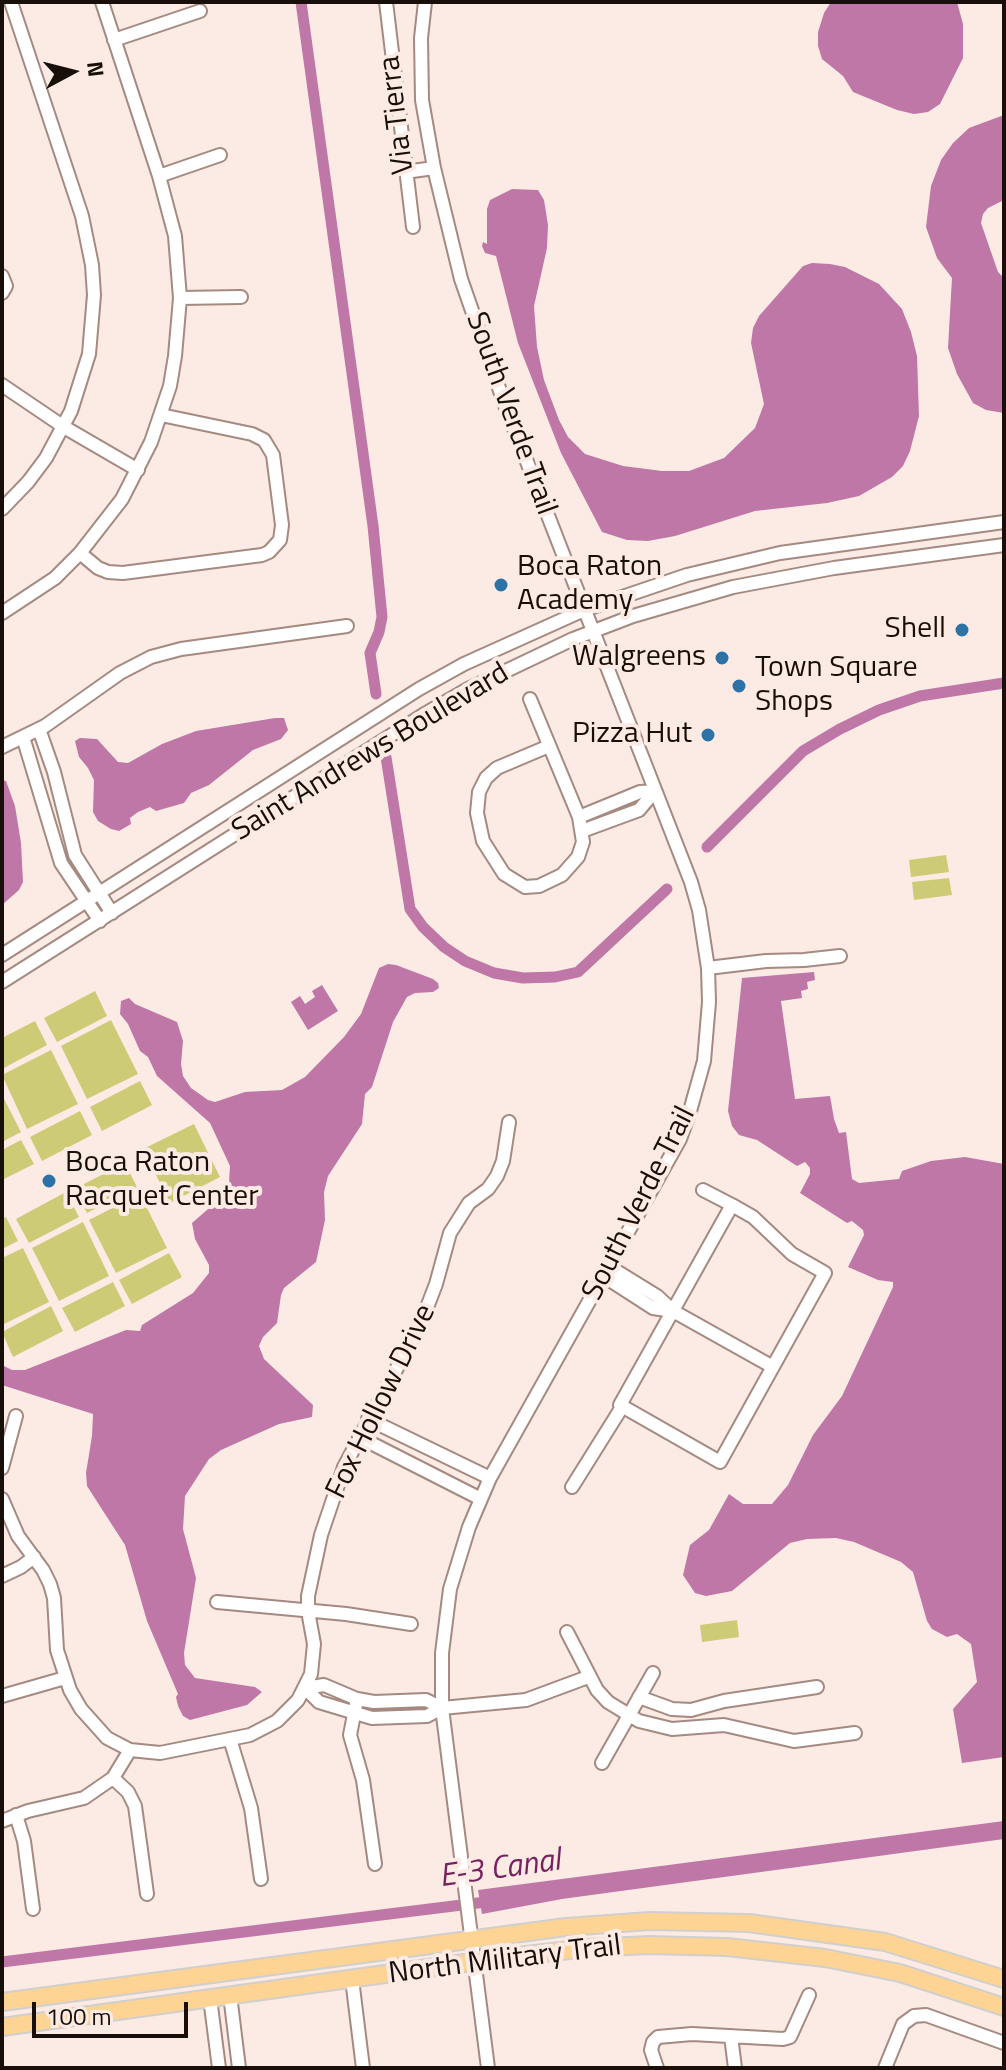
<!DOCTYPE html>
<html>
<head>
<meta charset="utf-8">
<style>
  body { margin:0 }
  #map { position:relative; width:1006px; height:2070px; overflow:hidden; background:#fcebe4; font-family:"Titillium Web",sans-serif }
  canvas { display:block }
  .frame { position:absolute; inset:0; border:4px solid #180f0b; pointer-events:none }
  .north { position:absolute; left:32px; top:32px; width:80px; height:80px; -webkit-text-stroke:6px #fcebe4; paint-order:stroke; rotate:83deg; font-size:22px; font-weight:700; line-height:32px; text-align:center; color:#180f0b }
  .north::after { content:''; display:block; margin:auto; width:28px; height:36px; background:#180f0b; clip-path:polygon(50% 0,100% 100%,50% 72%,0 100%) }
  .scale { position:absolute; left:32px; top:2002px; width:156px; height:36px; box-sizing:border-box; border:4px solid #180f0b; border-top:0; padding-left:10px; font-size:24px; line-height:28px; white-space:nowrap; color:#180f0b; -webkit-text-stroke:6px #fcebe4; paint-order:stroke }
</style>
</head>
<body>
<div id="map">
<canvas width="1006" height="2070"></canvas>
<div class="frame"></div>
<div class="north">N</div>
<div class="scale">100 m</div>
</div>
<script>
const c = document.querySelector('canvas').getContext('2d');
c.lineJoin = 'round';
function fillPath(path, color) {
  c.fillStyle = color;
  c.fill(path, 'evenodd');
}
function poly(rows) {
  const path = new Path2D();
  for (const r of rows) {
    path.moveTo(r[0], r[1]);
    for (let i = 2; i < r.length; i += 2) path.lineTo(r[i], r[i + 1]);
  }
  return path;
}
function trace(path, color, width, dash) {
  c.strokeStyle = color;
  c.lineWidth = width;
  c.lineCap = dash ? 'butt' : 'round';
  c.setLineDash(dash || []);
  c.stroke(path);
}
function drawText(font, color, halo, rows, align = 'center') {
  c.font = font + ' "Titillium Web",sans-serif';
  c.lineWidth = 8;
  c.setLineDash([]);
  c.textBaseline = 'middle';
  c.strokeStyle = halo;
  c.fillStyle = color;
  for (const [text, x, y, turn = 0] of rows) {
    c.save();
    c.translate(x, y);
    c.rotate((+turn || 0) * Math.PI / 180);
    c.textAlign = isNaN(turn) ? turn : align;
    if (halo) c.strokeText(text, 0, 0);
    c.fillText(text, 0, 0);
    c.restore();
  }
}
fillPath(poly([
  [946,855,949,872,911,877,909,860],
  [949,878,952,895,914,900,912,882],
  [95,991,107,1016,57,1042,44,1018],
  [111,1020,138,1074,87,1099,61,1046],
  [35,1021,47,1045,2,1069,2,1038],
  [51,1050,78,1104,27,1129,2,1075],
  [140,1081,152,1105,102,1131,90,1107],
  [2,1095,21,1132,2,1142],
  [80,1111,92,1135,42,1161,30,1137],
  [194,1124,220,1177,170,1203,143,1149],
  [21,1140,34,1164,2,1180,2,1150],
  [125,1163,137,1187,87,1213,74,1189],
  [66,1192,79,1217,29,1243,16,1219],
  [140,1194,167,1248,116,1273,89,1220],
  [6,1217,18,1241,2,1249,2,1219],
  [83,1222,109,1276,59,1301,32,1248],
  [23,1248,49,1302,2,1325,2,1258],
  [169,1253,182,1277,132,1304,119,1280],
  [113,1282,125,1306,75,1332,62,1308],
  [51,1306,63,1331,13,1357,2,1332],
  [737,1620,739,1637,702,1642,700,1625]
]), '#cecb76');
fillPath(poly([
  [831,2,957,2,963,24,963,58,940,104,928,112,914,114,897,110,853,92,843,76,822,59,818,46,818,32,824,13],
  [1004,115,1004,200,988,208,983,214,981,223,998,272,1004,278,1004,413,986,410,973,403,957,374,948,348,952,278,937,258,926,227,931,186,941,160,953,143,969,128],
  [512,189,538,190,544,200,548,225,547,248,534,306,537,347,544,380,559,420,568,437,585,454,623,466,662,471,689,471,724,458,755,428,764,404,751,343,753,328,759,316,803,266,812,263,830,264,845,267,879,284,902,309,911,332,917,356,919,416,910,451,903,466,892,477,859,496,827,503,755,511,675,536,648,541,627,540,602,532,561,453,518,343,496,256,485,253,482,246,483,242,487,244,487,209,490,200],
  [275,718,284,718,288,730,281,739,253,750,209,785,191,793,184,803,156,811,150,807,138,812,130,818,131,824,119,831,111,829,98,821,93,812,94,780,88,768,79,757,75,741,80,738,97,739,118,762,128,763,162,744,196,731],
  [2,780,6,781,15,806,21,843,23,882,19,890,2,905],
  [396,965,433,979,438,983,439,988,433,992,415,993,407,997,393,1022,372,1087,365,1094,362,1124,328,1176,324,1192,325,1220,316,1262,284,1288,281,1295,277,1323,263,1337,259,1346,264,1359,313,1405,312,1417,279,1424,221,1450,209,1459,185,1496,183,1529,196,1578,184,1653,185,1665,195,1678,255,1687,262,1692,247,1705,190,1720,183,1716,178,1706,176,1697,178,1694,147,1621,125,1545,87,1486,86,1473,92,1436,93,1414,2,1385,2,1365,12,1370,25,1370,126,1330,140,1331,142,1325,193,1293,209,1273,209,1265,195,1239,192,1223,223,1196,229,1183,230,1166,210,1123,157,1076,148,1057,140,1051,128,1024,120,1014,121,1001,129,998,135,1004,177,1022,183,1041,181,1064,183,1076,191,1088,208,1100,215,1102,245,1092,282,1090,305,1077,344,1037,361,1014,379,968,388,964],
  [814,972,815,980,807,982,808,989,801,991,802,998,781,1001,795,1099,830,1096,834,1119,839,1133,846,1132,852,1179,859,1183,899,1179,902,1171,931,1161,965,1157,1004,1164,1004,1757,962,1763,953,1709,977,1682,971,1644,957,1634,947,1637,932,1629,927,1621,913,1572,901,1562,854,1542,836,1538,807,1539,790,1543,732,1591,706,1596,695,1593,683,1575,690,1545,709,1530,729,1494,743,1504,772,1504,788,1485,813,1435,842,1396,893,1287,893,1282,878,1280,848,1267,864,1235,863,1230,852,1221,847,1223,800,1193,810,1174,810,1168,805,1162,797,1166,757,1140,739,1135,732,1126,728,1111,742,978],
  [322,985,338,1011,308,1030,291,1002,300,996,305,1004,315,997,312,991],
  [1004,1821,1004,1839,562,1899,482,1914,478,1890]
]), '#be77a7');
trace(poly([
  [301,2,373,526,382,617,379,632,370,653,376,694],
  [386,757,410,909,423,927,444,947,465,961,494,973,523,978,555,977,578,972,667,889],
  [707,847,803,751,840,729,879,710,920,696,1004,683],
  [2,1962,494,1901]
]), '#be77a7', 11);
const minor = poly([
  [386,2,413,227],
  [425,2,421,38,422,100,434,168,461,279,506,408,691,882,699,910,708,968,709,1002,704,1061,690,1111,680,1139,490,1478,469,1527,450,1589,442,1653,442,1708,488,2068],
  [114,40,200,11],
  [405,172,434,168],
  [159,176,220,155],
  [2,276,6,286,2,293],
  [180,298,241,297],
  [2,385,64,427,138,470],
  [2,509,28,482,46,458,71,411,89,354,94,295,92,265,82,216,11,2],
  [80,553,98,568,108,572,123,573,262,555,269,552,280,540,282,525,273,455,264,440,252,434,161,415],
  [2,613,55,578,80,553,122,499,151,442,170,386,175,356,180,298,175,236,159,176,102,2],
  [530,699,579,817,583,842,578,857,562,875,539,886,525,887,504,874,483,841,477,813,479,792,486,778,497,768,549,746],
  [39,729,54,772,75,855,112,913],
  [23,737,61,863,100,921],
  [2,747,45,726,120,673,151,657,181,649,347,626],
  [579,817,640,792,655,791],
  [582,831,639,810,655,791],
  [2,955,419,689,464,664,584,610,687,575,780,553,1004,522],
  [708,968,766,961,804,960,840,956],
  [2,982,423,715,468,689,573,639,633,616,733,587,834,568,1004,545],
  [703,1190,732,1205,753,1217,792,1254,825,1273,720,1462,620,1405,732,1205],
  [610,1267,657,1296,673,1311,773,1367],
  [605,1277,653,1308,673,1311],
  [368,1419,490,1478],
  [359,1437,481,1499],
  [2,1468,16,1416],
  [572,1487,622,1407],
  [2,1499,18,1536,43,1570,50,1584,54,1598,57,1650,70,1690,81,1709,107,1738,130,1750,160,1753,250,1735,277,1721,298,1700,311,1674,314,1644,308,1611,308,1596,321,1535,344,1467,421,1323,436,1284,450,1233,469,1203,488,1189,497,1176,503,1161,509,1122],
  [2,1576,21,1567,34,1557],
  [217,1602,346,1614,411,1624],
  [567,1632,597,1690,608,1702,639,1721,672,1729,724,1725,794,1741,855,1733],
  [305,1688,319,1702,372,1718,427,1716,442,1708,526,1700,588,1677],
  [305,1688,324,1685,357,1699,374,1702,426,1700,442,1708],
  [2,1696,65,1678],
  [639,1697,672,1709,691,1710,724,1701,817,1687],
  [357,1699,350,1735,363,1780,375,1864],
  [230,1739,251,1808,261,1879],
  [602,1763,653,1673],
  [113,1778,128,1792,135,1806,147,1894],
  [16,1815,24,1841,33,1909],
  [2,1821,28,1811,84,1798,113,1778,130,1750],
  [352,1979,363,2068],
  [230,1995,239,2068],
  [210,1998,219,2068],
  [731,2036,735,2068],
  [657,2068,651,2050,653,2042,658,2037,692,2034,783,2039,790,2037,809,1995],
  [885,2068,903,2024,914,2016,926,2015,1004,2043]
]);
const major = poly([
  [2,2002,566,1927,650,1921,749,1923,885,1942,1004,1979],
  [2,2027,508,1957,588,1948,649,1945,727,1947,825,1958,900,1973,1004,2007]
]);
trace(minor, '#a48a80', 16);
trace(major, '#d1cfce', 20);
trace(minor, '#fff', 12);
trace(major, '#fdd494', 16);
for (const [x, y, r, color] of [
  [501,585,8,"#2c72a7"],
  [962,630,8,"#2c72a7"],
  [722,658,8,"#2c72a7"],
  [739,686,8,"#2c72a7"],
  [708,735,8,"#2c72a7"],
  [49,1181,8,"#2c72a7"]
]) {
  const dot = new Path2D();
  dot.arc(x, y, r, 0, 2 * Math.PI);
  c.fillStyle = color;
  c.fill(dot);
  trace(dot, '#fcebe4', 3);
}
drawText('30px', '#180f0b', '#fcebe4', [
  ["Via Tierra",398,115,-97],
  ["South Verde Trail",510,414,70],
  ["Saint Andrews Boulevard",371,753,-31],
  ["South Verde Trail",640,1204,-63],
  ["Fox Hollow Drive",382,1402,-64],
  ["North Military Trail",505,1961,-7]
]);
drawText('30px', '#180f0b', '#fcebe4', [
  ["Boca Raton",517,568],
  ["Academy",517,602],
  ["Shell",946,630,"right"],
  ["Walgreens",706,658,"right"],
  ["Town Square",755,669],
  ["Shops",755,703],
  ["Pizza Hut",692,735,"right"],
  ["Boca Raton",65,1164],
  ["Racquet Center",65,1198]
], 'left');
drawText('italic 32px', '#762160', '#fcebe4', [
  ["E-3 Canal",500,1870,-8]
]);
</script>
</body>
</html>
